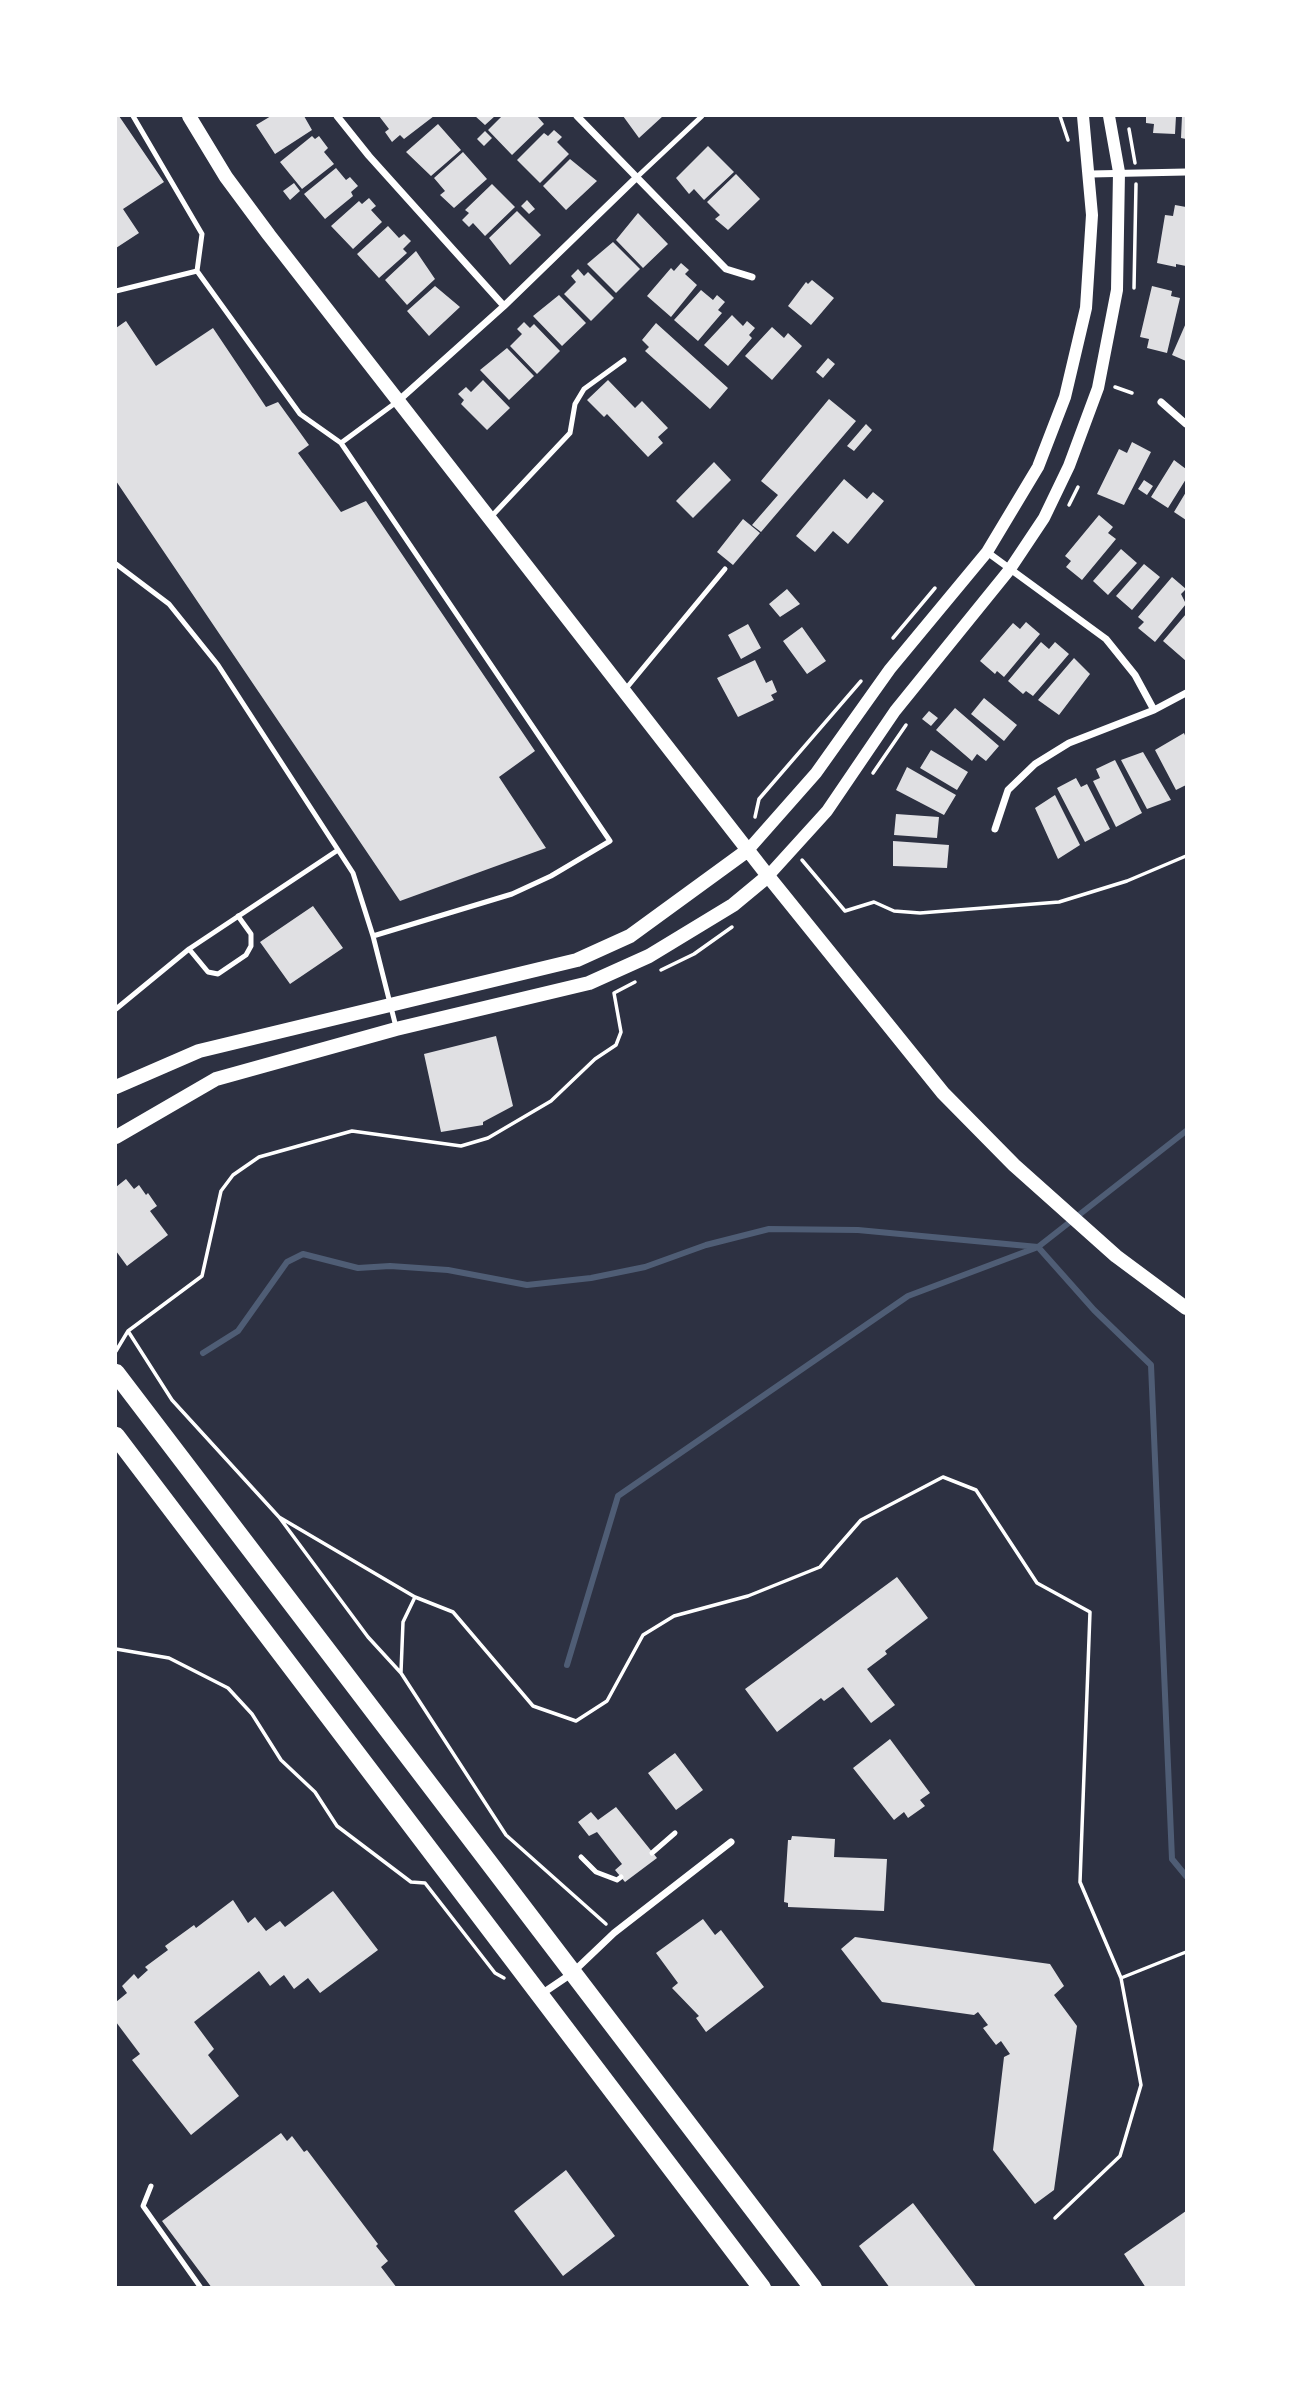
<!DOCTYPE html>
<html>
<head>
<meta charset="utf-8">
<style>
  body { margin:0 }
  #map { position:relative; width:1302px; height:2403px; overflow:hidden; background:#2d3142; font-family:"IBM Plex Sans",sans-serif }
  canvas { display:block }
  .frame { position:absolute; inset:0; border:117px solid #fff; pointer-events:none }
</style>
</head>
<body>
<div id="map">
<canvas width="1302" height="2403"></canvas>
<div class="frame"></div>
</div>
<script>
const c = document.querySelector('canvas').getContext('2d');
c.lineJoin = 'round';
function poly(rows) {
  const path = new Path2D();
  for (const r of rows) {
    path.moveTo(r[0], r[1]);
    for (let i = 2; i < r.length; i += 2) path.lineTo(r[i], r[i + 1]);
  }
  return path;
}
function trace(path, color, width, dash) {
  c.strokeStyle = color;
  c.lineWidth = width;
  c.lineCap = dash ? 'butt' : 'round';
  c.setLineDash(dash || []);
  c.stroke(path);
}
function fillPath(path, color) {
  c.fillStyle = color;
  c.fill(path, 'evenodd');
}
trace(poly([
  [203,1353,238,1331,287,1262,303,1254,358,1268,390,1266,448,1270,527,1285,591,1278,645,1267,706,1245,769,1229,858,1230,1038,1247,1186,1131],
  [567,1665,618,1496,908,1296,1038,1247,1094,1310,1151,1365,1172,1859,1186,1876]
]), '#4f5d75', 6);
fillPath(poly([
  [116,116,119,116,164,182,123,209,139,233,116,248],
  [271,116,304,116,312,130,275,154,256,125],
  [379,116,434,116,404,139,400,135,392,142,385,132,389,129],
  [475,116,495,116,485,125],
  [502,116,537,116,544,124,512,155,488,130],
  [623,116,663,116,639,138],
  [1146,116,1176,116,1175,134,1153,133,1154,124,1146,123],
  [1182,116,1186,116,1186,139,1181,138],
  [438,124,461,150,431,176,406,152],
  [554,130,562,137,557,142,569,154,540,183,517,160,544,133,548,136],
  [485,131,492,138,484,146,477,139],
  [312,136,315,139,319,136,328,148,324,152,334,164,302,189,280,162],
  [708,146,734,172,704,200,694,189,689,194,676,178],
  [463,152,487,179,454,208,440,195,445,191,434,178],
  [570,159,597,181,566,210,543,186],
  [336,168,346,180,350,177,358,186,351,192,353,196,325,219,304,194],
  [736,174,760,199,728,230,715,219,720,215,707,202],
  [294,183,300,191,290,200,283,191],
  [492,184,515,207,485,236,473,223,469,227,462,220,469,213,465,210],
  [369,198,376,206,371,210,382,222,353,249,331,226,359,201,362,204],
  [527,200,535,209,529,214,521,206],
  [1175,205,1186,207,1186,266,1176,264,1176,267,1157,263,1165,215,1173,216],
  [517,211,541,235,510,265,489,238],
  [638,213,668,244,643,268,616,240],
  [388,226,399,238,404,234,411,241,403,249,407,253,379,278,357,254],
  [613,242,640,269,616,293,587,264],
  [416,251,435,279,407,305,385,280],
  [681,263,689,270,685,274,697,285,671,317,647,296,671,268,674,271],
  [578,269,584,276,588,272,614,298,591,321,564,294,576,282,571,276],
  [812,280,834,298,811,325,788,306,806,282,808,284],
  [435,286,460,307,429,336,407,311],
  [1152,286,1172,291,1171,296,1180,298,1167,353,1147,348,1149,339,1140,337],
  [701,290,713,300,717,295,725,302,718,310,722,313,698,341,674,320],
  [559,295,586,323,562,346,533,316],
  [732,315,743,326,747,321,755,328,749,335,752,338,728,366,704,345],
  [126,321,156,366,213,328,266,407,278,402,309,445,298,453,341,512,366,501,535,751,499,777,546,848,400,901,116,481,116,328],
  [524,322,530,328,534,324,560,351,537,374,510,346,522,334,517,329],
  [656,323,728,388,710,409,645,351,649,347,642,340],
  [1186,323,1186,361,1172,355],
  [772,327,784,338,788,333,802,346,772,380,745,356],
  [507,348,534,376,509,400,480,370],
  [828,358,835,364,823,378,816,372],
  [483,380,510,408,487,430,461,404,464,400,458,394,466,387,471,392],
  [608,380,635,408,642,401,668,428,658,437,663,443,648,457,607,414,604,417,587,400],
  [829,399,856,421,761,532,752,525,778,495,761,481],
  [866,424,872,430,854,451,847,446],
  [1132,442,1151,452,1124,505,1097,494,1119,449,1127,453],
  [1174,460,1186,469,1186,479,1168,508,1151,497],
  [714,462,731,480,693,518,676,501],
  [844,479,867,499,873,492,884,501,848,544,833,531,815,552,796,536],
  [1144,480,1153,486,1147,495,1138,489],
  [1186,492,1186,520,1174,512],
  [1099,515,1113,527,1108,533,1116,539,1082,580,1066,567,1071,561,1065,556],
  [743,519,760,533,733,565,717,552],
  [1121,549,1137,563,1108,595,1093,581],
  [1144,564,1160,577,1132,610,1116,596],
  [1172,577,1186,589,1181,594,1186,604,1155,642,1138,628,1144,622,1138,617],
  [787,589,800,604,780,617,769,604],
  [1186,614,1186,661,1163,641],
  [1026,622,1040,634,1004,677,997,671,995,674,980,661,1013,623,1020,629],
  [748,624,761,648,741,659,728,635],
  [802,627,826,661,807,674,783,641],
  [1041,642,1049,649,1055,642,1069,654,1033,696,1026,691,1023,694,1008,681],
  [1074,658,1090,674,1059,715,1038,700],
  [755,660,766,683,772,680,777,692,771,695,774,700,738,717,717,678],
  [984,698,1017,725,1004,741,971,714],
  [955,708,999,746,986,761,977,754,972,761,936,730],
  [929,711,938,718,931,726,922,719],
  [1184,733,1186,738,1186,785,1176,790,1155,750],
  [931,750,968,772,957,790,920,768],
  [1143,752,1171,800,1147,809,1121,760],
  [1115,760,1142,813,1116,827,1093,781,1100,778,1096,769],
  [907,767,956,795,944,815,896,790],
  [1076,778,1081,787,1087,784,1110,829,1085,842,1057,788],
  [1055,795,1080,845,1058,859,1035,808],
  [896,814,939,817,937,838,894,835],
  [893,841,949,845,947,868,893,866],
  [313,906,343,948,290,984,260,942],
  [496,1036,513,1106,483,1122,483,1125,441,1132,424,1054],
  [126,1179,134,1189,139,1185,146,1195,148,1193,157,1206,150,1211,168,1235,127,1266,116,1251,116,1187],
  [897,1577,928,1618,885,1651,887,1654,867,1669,895,1705,871,1723,843,1687,824,1701,821,1698,777,1732,745,1689],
  [890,1739,930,1793,920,1800,925,1806,908,1818,904,1812,894,1820,853,1768],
  [675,1753,703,1790,676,1810,648,1773],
  [616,1807,657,1858,625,1882,615,1870,622,1864,597,1832,589,1836,578,1822,591,1812,598,1820],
  [792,1836,835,1839,834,1857,887,1859,884,1911,788,1907,788,1903,784,1902,788,1840,791,1840],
  [333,1891,378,1950,320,1993,308,1978,294,1989,284,1975,270,1986,259,1971,194,2022,214,2049,208,2055,239,2096,191,2135,132,2060,140,2054,116,2022,116,2002,127,1993,122,1986,134,1974,138,1979,148,1970,145,1967,168,1950,165,1946,194,1925,196,1928,233,1900,248,1923,255,1917,266,1931,280,1921,285,1927],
  [703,1919,715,1935,721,1930,764,1987,706,2032,696,2018,699,2016,672,1988,678,1983,656,1953],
  [855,1937,1050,1964,1064,1986,1054,1995,1077,2026,1054,2190,1035,2204,993,2150,1004,2057,1010,2054,1001,2041,996,2045,983,2028,988,2025,978,2012,974,2015,882,2002,841,1949],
  [281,2133,287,2141,292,2136,304,2152,307,2150,378,2244,376,2246,388,2261,381,2267,397,2288,212,2288,162,2221],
  [566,2170,615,2236,563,2276,514,2211],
  [913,2203,977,2288,890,2288,859,2246],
  [1186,2211,1186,2288,1146,2288,1124,2254]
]), '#e0e0e3');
trace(poly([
  [1060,116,1068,140],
  [1129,129,1135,163],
  [1134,288,1136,184],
  [1115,387,1132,393],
  [1069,505,1078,487],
  [893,638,935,588],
  [873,773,906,725],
  [755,817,759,799,861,681],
  [802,860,845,911,874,902,894,911,920,913,1059,902,1127,881,1186,856],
  [661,970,694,954,732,927],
  [128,1331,172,1400,279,1517,368,1637,401,1673,506,1835,606,1924],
  [116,1351,128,1331,202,1276,221,1191,233,1175,259,1157,352,1131,461,1146,488,1138,551,1101,595,1059,616,1045,621,1032,614,993,635,982],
  [279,1517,415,1597,453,1612,533,1706,576,1721,607,1701,643,1635,674,1616,748,1596,820,1567,861,1520,943,1477,976,1490,1037,1583,1090,1612,1080,1882,1121,1978,1141,2085,1120,2156,1055,2218],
  [116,1649,169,1658,228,1688,252,1714,281,1760,315,1792,337,1826,411,1882,425,1883,495,1973,504,1978],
  [401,1672,403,1622,415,1597],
  [1121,1978,1186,1952]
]), '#fff', 3.5);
trace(poly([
  [637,177,702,116],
  [197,271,300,414,341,443,610,841,551,876,512,894,373,936],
  [116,291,197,271,202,234,133,116],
  [341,443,398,401],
  [490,518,570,433,575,404,584,389,624,360],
  [116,564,169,604,218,665,353,873,373,936,396,1027],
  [624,691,725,569],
  [189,949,208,972,218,974,246,955,251,946,251,934,238,916],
  [116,1009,189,949,338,850],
  [652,1853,675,1833],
  [581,1857,596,1872,617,1880,621,1877],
  [151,2186,143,2206,201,2288]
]), '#fff', 5);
trace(poly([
  [337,116,369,156,504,306],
  [577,116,726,269,752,277],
  [1091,174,1186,172],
  [398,401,504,306,637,177],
  [1161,402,1186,424],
  [987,552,1106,639,1135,675,1154,710],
  [995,829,1008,790,1035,764,1069,743,1154,710,1186,693],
  [540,1995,571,1974,614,1933,731,1842]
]), '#fff', 7);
trace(poly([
  [748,850,816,773,890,669,987,552,1038,467,1065,397,1086,308,1092,215,1083,116],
  [768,876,827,811,895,711,1010,569,1044,518,1069,466,1098,388,1117,290,1119,172,1109,116]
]), '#fff', 12);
trace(poly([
  [189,116,226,177,269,235,768,876,943,1093,1014,1165,1116,1256,1186,1308],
  [116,1087,199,1051,577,960,630,936,748,850],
  [116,1137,216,1079,396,1029,589,983,649,956,733,905,768,876]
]), '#fff', 14);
trace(poly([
  [116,1373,813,2288],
  [116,1436,762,2288]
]), '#fff', 18);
</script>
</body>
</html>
